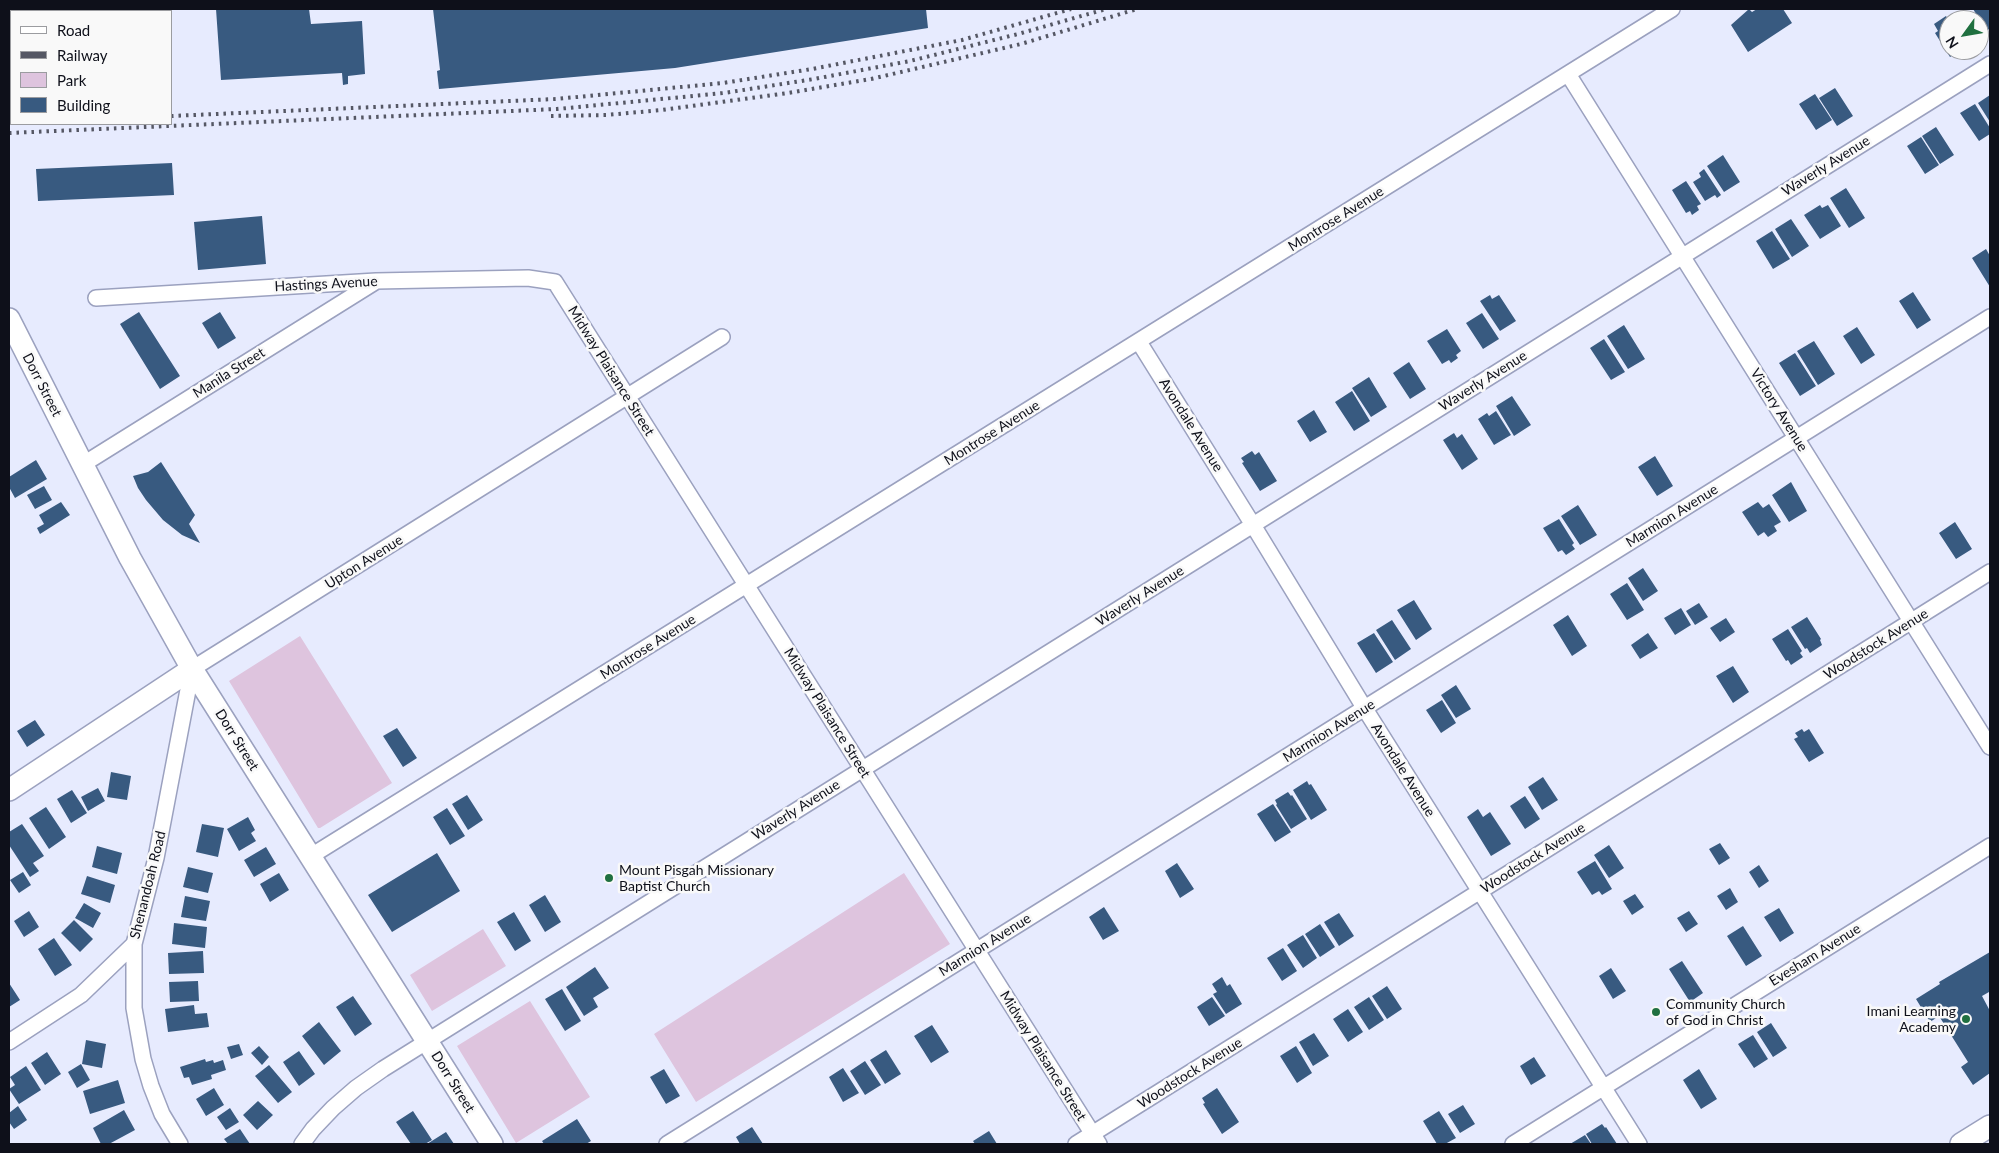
<!DOCTYPE html>
<html>
<head>
<meta charset="utf-8">
<style>
  body { margin:0 }
  #map { position:relative; width:1999px; height:1153px; overflow:hidden; background:#e7ebfe; font-family:Lato,sans-serif }
  canvas { display:block }
  .frame { position:absolute; inset:0; border:10px solid #0e101a; pointer-events:none }
  .legend { position:absolute; left:10px; top:10px; width:162px; height:115px; box-sizing:border-box; background:#f9f9f9; border:1px solid #9b9ca0; margin:0; padding:6px 9px; list-style:none; font-size:15px; color:#0e101a }
  .legend li { display:flex; align-items:center; gap:10px; height:25px }
  .legend b { width:25px; border:1px solid #9b9ca0 }
  .north { position:absolute; left:1939px; top:10px; width:50px; height:50px; box-sizing:border-box; background:#f9f9f9; border:1px solid #9b9ca0; border-radius:50%; rotate:238deg; font-size:14px; font-weight:700; line-height:20px; text-align:center; color:#0e101a }
  .north::after { content:''; display:block; margin:auto; width:18px; height:22px; background:#207040; clip-path:polygon(50% 0,100% 100%,50% 72%,0 100%) }
</style>
</head>
<body>
<div id="map">
<canvas width="1999" height="1153"></canvas>
<div class="frame"></div>
<ul class="legend">
<li><b style="height:6px;background:#fff"></b>Road</li>
<li><b style="height:6px;background:#555764"></b>Railway</li>
<li><b style="height:14px;background:#dec4de"></b>Park</li>
<li><b style="height:14px;background:#385a80"></b>Building</li>
</ul>
<div class="north">N</div>
</div>
<script>
const c = document.querySelector('canvas').getContext('2d');
c.lineJoin = 'round';
function fillPath(path, color) {
  c.fillStyle = color;
  c.fill(path, 'evenodd');
}
function poly(rows) {
  const path = new Path2D();
  for (const r of rows) {
    path.moveTo(r[0], r[1]);
    for (let i = 2; i < r.length; i += 2) path.lineTo(r[i], r[i + 1]);
  }
  return path;
}
function trace(path, color, width, dash) {
  c.strokeStyle = color;
  c.lineWidth = width;
  c.lineCap = dash ? 'butt' : 'round';
  c.setLineDash(dash || []);
  c.stroke(path);
}
function drawText(font, color, halo, rows, align = 'center') {
  c.font = font + ' Lato,sans-serif';
  c.lineWidth = 5;
  c.setLineDash([]);
  c.textBaseline = 'middle';
  c.strokeStyle = halo;
  c.fillStyle = color;
  for (const [text, x, y, turn = 0] of rows) {
    c.save();
    c.translate(x, y);
    c.rotate((+turn || 0) * Math.PI / 180);
    c.textAlign = isNaN(turn) ? turn : align;
    if (halo) c.strokeText(text, 0, 0);
    c.fillText(text, 0, 0);
    c.restore();
  }
}
fillPath(poly([
  [300,636,392,783,320,828,318,828,229,681],
  [904,873,950,944,696,1102,654,1034],
  [483,929,506,966,432,1011,410,975],
  [530,1001,590,1097,516,1143,457,1046]
]), '#dec4de');
fillPath(poly([
  [216,9,309,9,311,24,362,21,365,74,348,76,348,84,343,85,342,73,221,80],
  [433,9,926,9,928,28,675,68,439,89,437,71,440,70],
  [1749,9,1752,12,1757,9,1783,9,1792,23,1748,52,1731,25],
  [1973,9,1990,9,1990,28,1987,31],
  [1946,16,1949,21,1949,50,1961,50,1950,57,1935,33,1938,31,1934,24],
  [1835,88,1853,116,1837,126,1819,98],
  [1815,94,1832,120,1816,130,1799,104],
  [1990,95,1990,122,1978,103],
  [1975,104,1990,128,1990,134,1979,141,1960,113],
  [1936,127,1954,155,1940,164,1922,136],
  [1921,137,1939,165,1925,174,1907,146],
  [1723,155,1740,182,1724,192,1707,166],
  [172,163,174,195,38,201,36,169],
  [1704,169,1721,195,1717,198,1715,195,1705,201,1693,182,1701,177,1699,173],
  [1686,181,1701,204,1697,206,1699,210,1692,215,1690,211,1686,213,1672,190],
  [1846,188,1865,218,1849,228,1830,198],
  [1820,205,1822,208,1828,205,1841,226,1820,239,1804,215],
  [262,216,266,264,198,270,194,222],
  [1791,219,1809,246,1792,257,1775,229],
  [1772,231,1790,259,1773,269,1756,241],
  [1986,249,1990,256,1990,287,1972,258],
  [1913,292,1931,320,1917,329,1899,301],
  [1490,295,1492,299,1499,295,1516,321,1500,331,1480,301],
  [139,312,180,376,160,389,120,324],
  [220,312,236,338,218,349,202,323],
  [1482,313,1499,339,1483,349,1466,323],
  [1624,325,1645,359,1628,369,1607,336],
  [1857,327,1875,355,1861,364,1843,336],
  [1447,329,1461,351,1456,355,1458,358,1451,363,1449,360,1442,364,1427,341],
  [1604,339,1625,372,1611,380,1590,348],
  [1814,341,1835,374,1818,385,1797,351],
  [1795,353,1816,386,1800,396,1779,363],
  [1409,362,1426,389,1410,399,1393,373],
  [1369,377,1387,407,1371,417,1352,388],
  [1352,391,1370,421,1354,431,1335,402],
  [1512,396,1531,425,1514,436,1496,406],
  [1314,410,1327,432,1310,442,1297,421],
  [1496,411,1511,435,1494,445,1478,419,1487,413,1489,416],
  [1454,433,1457,438,1462,434,1478,459,1462,470,1443,440],
  [1252,451,1255,455,1259,452,1277,481,1260,491,1242,463,1244,462,1241,458],
  [1655,456,1673,486,1657,496,1638,467],
  [36,460,47,479,15,498,9,487,9,477],
  [161,462,195,515,189,524,200,543,182,535,163,520,146,500,138,488,133,476,148,472],
  [1791,482,1807,511,1789,522,1772,495],
  [44,486,52,500,35,509,27,495],
  [61,502,70,515,40,534,37,528,44,524,39,515],
  [1758,502,1763,508,1769,504,1781,522,1774,526,1777,531,1768,537,1764,532,1758,536,1742,512],
  [1578,505,1597,535,1580,545,1561,516],
  [1559,519,1574,543,1572,545,1575,549,1566,555,1562,550,1558,552,1543,528],
  [1955,522,1972,549,1956,559,1939,533],
  [1643,568,1658,591,1643,601,1628,578],
  [1627,583,1644,610,1627,620,1610,594],
  [1414,600,1432,629,1416,640,1397,610],
  [1699,603,1708,617,1695,625,1686,611],
  [1681,608,1691,625,1675,635,1664,618],
  [1568,615,1587,646,1572,656,1553,625],
  [1807,617,1821,639,1820,640,1822,645,1810,653,1807,648,1805,649,1791,627],
  [1726,618,1735,632,1720,642,1710,628],
  [1392,620,1411,649,1395,660,1376,630],
  [1788,629,1802,651,1800,653,1803,657,1791,665,1788,660,1786,661,1772,639],
  [1374,633,1393,662,1376,673,1357,643],
  [1648,633,1658,648,1640,659,1631,645],
  [1733,666,1749,692,1733,703,1716,676],
  [1456,685,1471,709,1456,718,1441,695],
  [1442,700,1456,723,1441,733,1426,710],
  [35,720,45,735,27,747,17,731],
  [397,728,417,758,403,767,383,736],
  [1802,729,1804,732,1809,729,1824,753,1809,762,1794,739,1798,737,1795,733],
  [111,772,131,776,127,800,107,797],
  [1543,777,1558,800,1542,810,1528,787],
  [1307,781,1309,785,1311,784,1327,810,1311,820,1293,790],
  [98,788,105,801,88,811,81,797],
  [72,790,87,813,71,823,57,799],
  [1288,792,1291,796,1292,795,1307,819,1291,829,1276,805,1277,804,1275,800],
  [467,795,483,820,468,830,452,804],
  [1525,796,1540,819,1525,829,1510,806],
  [1273,804,1291,832,1275,842,1257,814],
  [46,807,66,837,49,849,29,818],
  [447,808,465,836,450,845,433,817],
  [1478,809,1483,817,1490,812,1511,844,1491,856,1467,817],
  [248,817,255,830,251,833,256,841,239,851,227,829],
  [22,824,44,856,33,863,39,871,30,877,9,845,9,832],
  [202,824,224,828,218,857,196,852],
  [1720,843,1730,858,1719,865,1709,849],
  [1609,845,1624,868,1609,878,1594,855],
  [97,846,122,853,117,874,92,867],
  [266,847,276,864,254,877,244,860],
  [437,853,460,891,392,932,368,895],
  [1595,861,1612,889,1602,895,1599,891,1592,895,1577,872],
  [1177,863,1194,889,1180,898,1165,871],
  [1759,865,1769,881,1759,888,1749,872],
  [188,867,213,873,208,893,183,887],
  [23,872,31,885,19,893,10,880],
  [279,873,289,890,270,902,260,884],
  [87,876,115,885,110,903,81,894],
  [1730,888,1738,902,1726,910,1717,896],
  [1635,894,1644,907,1632,915,1623,901],
  [545,895,561,922,545,932,529,905],
  [185,896,210,901,206,921,181,917],
  [84,903,101,913,93,928,75,918],
  [1104,907,1119,931,1103,940,1089,917],
  [1779,908,1794,933,1780,942,1764,917],
  [29,911,39,927,24,937,14,921],
  [1689,911,1698,924,1686,932,1677,918],
  [514,912,531,941,515,951,497,922],
  [1339,913,1354,936,1339,946,1324,922],
  [74,920,93,939,80,952,61,933],
  [174,923,207,927,205,948,172,944],
  [1320,924,1335,947,1320,957,1305,934],
  [1743,926,1762,956,1746,966,1727,936],
  [1303,935,1317,958,1303,968,1287,945],
  [54,938,72,965,55,976,38,949],
  [1283,948,1297,971,1282,981,1267,958],
  [203,951,204,973,169,974,168,953],
  [1990,952,1990,994,1989,992,1982,996,1990,1011,1990,1073,1973,1085,1961,1067,1968,1062,1939,1016,1930,1022,1916,999,1940,984,1939,982],
  [1682,961,1703,993,1690,1002,1669,969],
  [595,967,609,988,593,998,598,1007,584,1016,566,987],
  [1611,968,1626,991,1613,999,1599,976],
  [1222,977,1227,986,1230,984,1242,1004,1226,1014,1213,994,1217,992,1212,984],
  [198,981,199,1001,170,1002,169,982],
  [9,983,20,1000,9,1007],
  [1387,986,1402,1009,1387,1019,1372,996],
  [562,989,581,1021,565,1031,545,999],
  [353,996,372,1024,355,1036,336,1007],
  [1212,997,1225,1016,1209,1026,1197,1007],
  [1369,997,1384,1020,1369,1030,1354,1007],
  [194,1005,195,1014,207,1013,209,1027,168,1032,165,1009],
  [1348,1009,1363,1032,1348,1042,1333,1019],
  [319,1022,341,1051,324,1065,302,1036],
  [1771,1023,1787,1048,1773,1057,1757,1032],
  [932,1025,949,1052,931,1063,914,1036],
  [1314,1033,1329,1056,1313,1066,1299,1042],
  [1753,1035,1768,1059,1754,1068,1738,1044],
  [86,1040,106,1044,102,1068,82,1064],
  [239,1044,243,1055,231,1059,227,1047],
  [259,1046,269,1057,262,1065,251,1053],
  [1296,1046,1312,1073,1297,1083,1280,1056],
  [886,1050,901,1074,885,1084,870,1060],
  [299,1051,315,1074,299,1086,283,1062],
  [47,1052,61,1074,45,1085,31,1063],
  [1534,1057,1546,1076,1531,1085,1520,1066],
  [205,1059,206,1062,213,1060,214,1063,223,1060,226,1070,211,1075,212,1079,192,1085,189,1077,184,1078,180,1067],
  [865,1061,881,1085,865,1095,850,1071],
  [81,1064,90,1080,77,1088,68,1072],
  [269,1065,292,1092,278,1103,255,1076],
  [26,1066,41,1090,19,1104,9,1089,15,1085,10,1077],
  [843,1068,859,1093,843,1102,829,1077],
  [664,1069,680,1096,666,1104,650,1077],
  [1699,1069,1717,1099,1701,1109,1683,1080],
  [118,1080,125,1103,90,1114,83,1091],
  [214,1088,224,1105,206,1116,196,1099],
  [1217,1088,1239,1122,1222,1134,1203,1104,1205,1103,1202,1098],
  [258,1101,273,1115,257,1130,243,1115],
  [1463,1105,1475,1124,1460,1133,1448,1114],
  [18,1106,27,1120,14,1129,9,1122,9,1113],
  [230,1108,239,1122,226,1130,217,1117],
  [124,1110,135,1130,109,1144,101,1144,93,1128],
  [413,1111,432,1140,425,1144,411,1144,396,1122],
  [1439,1111,1456,1138,1445,1144,1437,1144,1423,1121],
  [577,1119,591,1141,586,1144,544,1144,542,1141],
  [1602,1124,1605,1128,1606,1127,1617,1144,1592,1144,1586,1134],
  [752,1127,763,1144,740,1144,736,1137],
  [240,1129,250,1144,228,1144,224,1139],
  [989,1131,997,1144,975,1144,973,1141],
  [446,1132,454,1144,427,1144],
  [1585,1135,1591,1144,1570,1144]
]), '#385a80');
const street = poly([
  [1568,74,1990,747],
  [96,298,376,281,528,278,555,282,1099,1144],
  [1139,342,1253,525,1365,709,1639,1144],
  [82,465,375,282],
  [311,856,1672,9],
  [134,944,134,1008,143,1059,151,1086,162,1114,180,1144],
  [9,1042,81,995,134,944,156,858,192,669,722,337],
  [302,1144,313,1129,333,1108,356,1088,383,1069,1990,64],
  [667,1144,1990,317],
  [1076,1144,1990,572],
  [1513,1144,1990,846]
]);
const secondary = poly([
  [9,319,130,558,192,669,492,1144],
  [9,790,192,669],
  [1961,1144,1990,1126]
]);
trace(street, '#9ba1bf', 18);
trace(secondary, '#9ba1bf', 24);
trace(street, '#fff', 15);
trace(secondary, '#fff', 21);
trace(poly([
  [171,116,556,99,723,83,812,69,962,40,1071,9],
  [551,116,606,115,662,110,788,93,871,79,1021,44,1137,9],
  [9,123,11,123],
  [9,133,557,109,724,93,814,79,910,61,1018,34,1106,9]
]), '#555764', 4, [2.5, 5]);
for (const [x, y, r, color] of [
  [609,878,5,"#207040"],
  [1656,1012,5,"#207040"],
  [1966,1019,5,"#207040"]
]) {
  const dot = new Path2D();
  dot.arc(x, y, r, 0, 2 * Math.PI);
  c.fillStyle = color;
  c.fill(dot);
  trace(dot, '#f9f9f9', 2);
}
drawText('14px', '#0e101a', '#f9f9f9', [
  ["Waverly Avenue",1826,166,-32],
  ["Montrose Avenue",1336,219,-32],
  ["Hastings Avenue",326,284,-3],
  ["Midway Plaisance Street",611,371,58],
  ["Manila Street",229,373,-32],
  ["Waverly Avenue",1483,381,-32],
  ["Dorr Street",42,385,63],
  ["Victory Avenue",1779,410,58],
  ["Avondale Avenue",1191,425,58],
  ["Montrose Avenue",992,433,-32],
  ["Marmion Avenue",1672,516,-32],
  ["Upton Avenue",364,562,-32],
  ["Waverly Avenue",1140,596,-32],
  ["Woodstock Avenue",1876,644,-32],
  ["Montrose Avenue",648,647,-32],
  ["Midway Plaisance Street",827,713,58],
  ["Marmion Avenue",1329,731,-32],
  ["Dorr Street",237,740,58],
  ["Avondale Avenue",1403,770,58],
  ["Waverly Avenue",796,810,-32],
  ["Woodstock Avenue",1533,858,-32],
  ["Shenandoah Road",148,885,-76],
  ["Marmion Avenue",985,945,-32],
  ["Evesham Avenue",1815,955,-32],
  ["Midway Plaisance Street",1043,1056,58],
  ["Woodstock Avenue",1190,1073,-32],
  ["Dorr Street",453,1082,58]
]);
drawText('14px', '#0e101a', '#f9f9f9', [
  ["Mount Pisgah Missionary",619,870],
  ["Baptist Church",619,886],
  ["Community Church",1666,1004],
  ["of God in Christ",1666,1020],
  ["Imani Learning",1956,1011,"right"],
  ["Academy",1956,1027,"right"]
], 'left');
</script>
</body>
</html>
